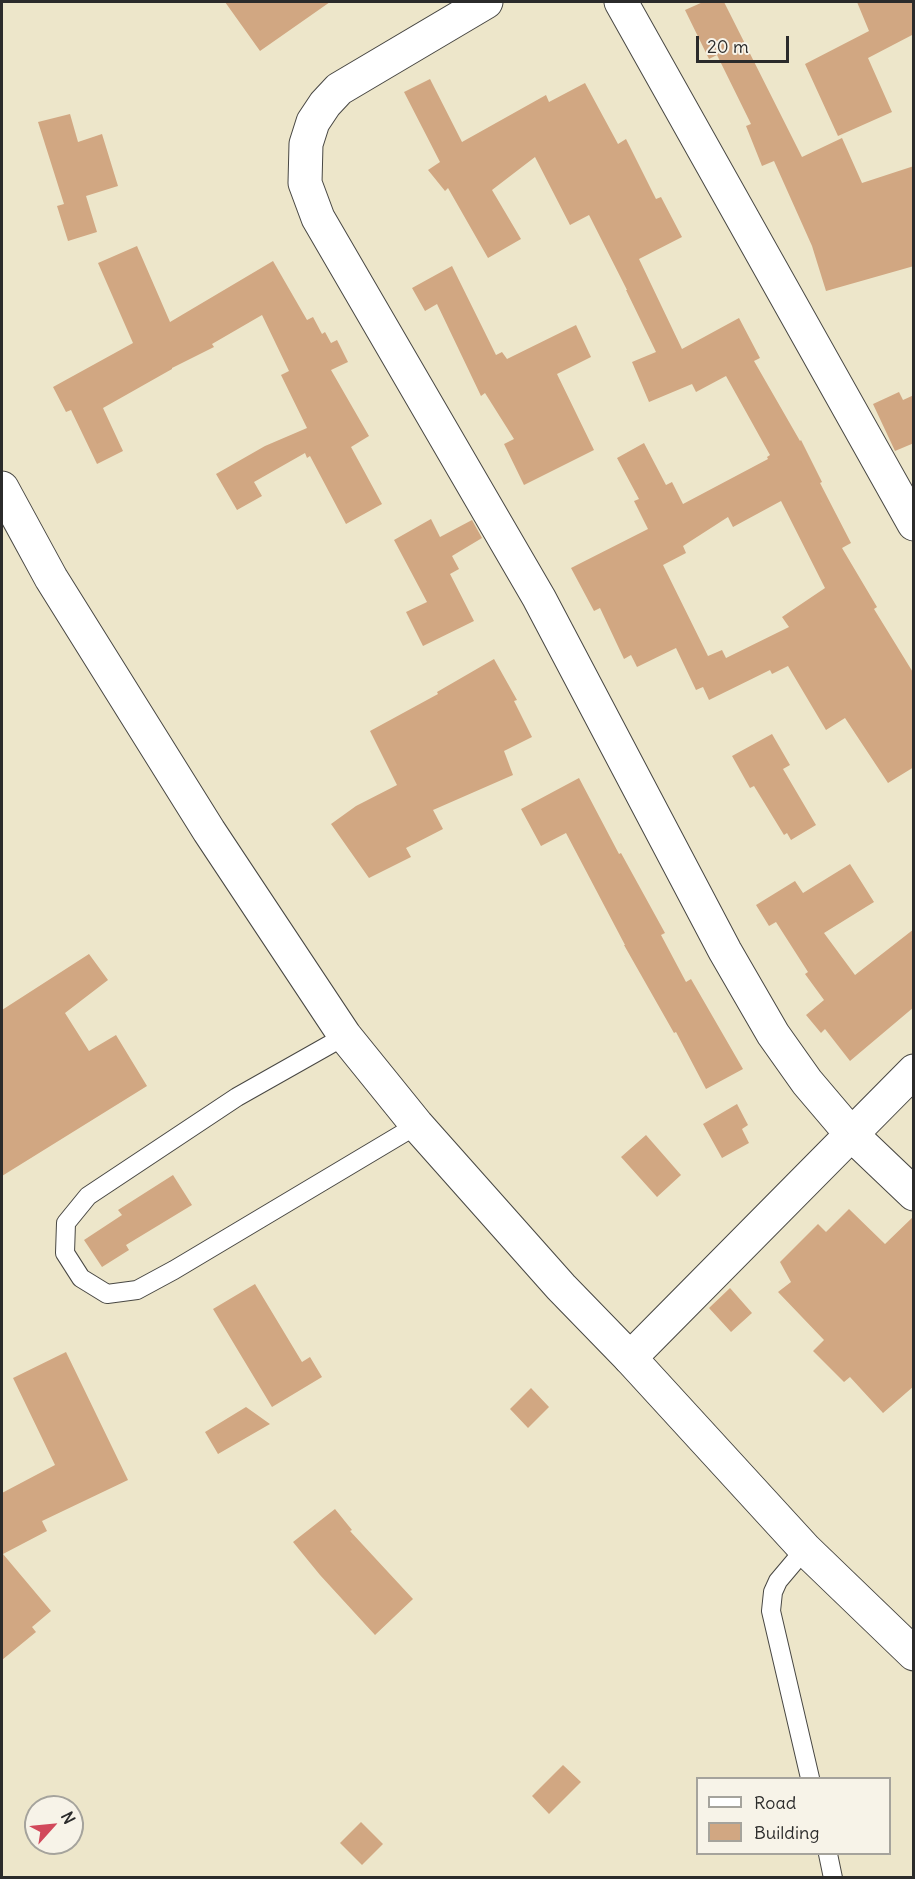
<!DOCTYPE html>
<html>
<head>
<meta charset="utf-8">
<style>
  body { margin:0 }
  #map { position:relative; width:915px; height:1879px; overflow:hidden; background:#ede6ca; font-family:Delius,sans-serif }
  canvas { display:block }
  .frame { position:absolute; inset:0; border:3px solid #2b2b2b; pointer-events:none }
  .legend { position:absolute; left:696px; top:1777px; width:195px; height:78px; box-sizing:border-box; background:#f7f3e8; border:2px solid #a5a39c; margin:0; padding:8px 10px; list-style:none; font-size:18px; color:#2b2b2b }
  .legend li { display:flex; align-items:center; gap:12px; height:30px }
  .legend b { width:30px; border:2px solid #a5a39c }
  .north { position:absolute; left:24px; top:1795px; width:60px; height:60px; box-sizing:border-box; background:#f7f3e8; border:2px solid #a5a39c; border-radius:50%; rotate:63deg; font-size:16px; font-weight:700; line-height:24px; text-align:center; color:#2b2b2b }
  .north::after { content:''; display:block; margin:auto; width:21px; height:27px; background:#d1495b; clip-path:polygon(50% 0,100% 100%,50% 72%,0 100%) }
  .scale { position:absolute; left:696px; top:36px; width:93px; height:27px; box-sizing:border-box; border:3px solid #2b2b2b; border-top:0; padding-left:8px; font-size:18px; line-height:21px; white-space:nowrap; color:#2b2b2b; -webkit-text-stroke:4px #f7f3e8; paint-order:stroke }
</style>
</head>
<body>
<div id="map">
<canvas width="915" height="1879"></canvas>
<div class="frame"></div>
<ul class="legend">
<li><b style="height:8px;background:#fff"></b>Road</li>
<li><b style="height:16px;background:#d1a782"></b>Building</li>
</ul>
<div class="north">N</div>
<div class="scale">20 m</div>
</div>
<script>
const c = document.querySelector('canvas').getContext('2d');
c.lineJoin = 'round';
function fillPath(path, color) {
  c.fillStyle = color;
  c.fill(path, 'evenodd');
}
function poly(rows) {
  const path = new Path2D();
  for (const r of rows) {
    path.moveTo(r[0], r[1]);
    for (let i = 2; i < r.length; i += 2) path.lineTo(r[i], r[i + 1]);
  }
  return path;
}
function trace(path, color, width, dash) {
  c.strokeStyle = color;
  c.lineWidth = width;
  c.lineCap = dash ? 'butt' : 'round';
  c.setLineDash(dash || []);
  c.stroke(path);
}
fillPath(poly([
  [225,2,330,2,260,51],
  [703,2,724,2,802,157,842,138,862,183,914,166,914,266,826,291,812,246,774,161,762,166,746,126,751,124,717,55,709,59,685,10],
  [857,2,914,2,914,34,868,58,892,112,838,136,805,64,869,31],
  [430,79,462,142,546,95,549,102,585,83,618,144,626,139,656,199,661,197,682,237,639,259,682,349,739,318,760,358,754,361,800,441,801,440,822,482,820,483,851,543,842,548,877,607,874,609,914,674,914,767,888,783,845,718,826,730,788,666,772,674,770,670,709,700,703,687,696,690,676,648,637,667,631,655,624,659,600,608,594,611,571,568,648,529,634,501,639,499,617,458,644,443,666,485,672,482,683,504,768,459,767,457,770,455,726,376,696,392,692,384,649,402,632,362,656,352,626,290,627,290,589,215,570,225,535,157,492,190,521,239,488,258,448,188,445,191,428,170,440,162,404,92],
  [781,501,825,588,782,617,789,627,726,658,722,650,708,656,663,565,686,553,683,546,728,517,733,527],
  [70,114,78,142,102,134,118,186,86,196,97,232,68,241,57,206,64,204,38,122],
  [137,246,170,322,273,261,307,320,313,317,322,334,325,332,331,343,337,340,348,362,331,370,369,436,351,447,382,504,346,524,310,456,307,458,305,453,254,482,262,496,237,510,216,474,265,446,307,428,281,375,289,371,262,315,212,344,214,347,172,368,172,369,103,408,123,451,97,464,71,410,66,412,53,387,133,343,98,263],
  [452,266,496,355,502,352,507,359,576,325,591,357,557,374,594,450,524,485,504,444,514,439,485,393,481,396,437,304,425,311,412,288],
  [899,392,903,400,914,395,914,443,895,451,873,404],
  [431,519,440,537,472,520,482,538,452,556,459,569,450,574,474,621,423,646,406,612,427,602,394,540],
  [494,659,517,700,514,701,532,737,504,751,513,775,433,810,443,829,406,848,411,857,369,878,331,824,356,806,397,785,370,731,438,694,437,692],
  [772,734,790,765,783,769,816,825,791,840,787,833,784,835,754,786,750,788,732,756],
  [579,778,619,854,621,853,665,933,661,935,686,982,691,979,743,1069,706,1089,676,1032,674,1033,624,945,625,945,566,833,541,846,521,809],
  [850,864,874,902,824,933,855,975,914,929,914,1007,850,1061,825,1029,821,1033,806,1015,824,1000,805,974,808,972,776,922,769,926,756,905,795,881,803,893],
  [89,954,108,980,65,1013,89,1051,116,1035,147,1086,2,1176,2,1010],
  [737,1104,748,1125,742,1129,749,1143,722,1158,703,1124],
  [646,1135,681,1175,657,1197,621,1157],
  [173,1175,192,1205,126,1245,129,1250,102,1267,84,1240,122,1215,118,1210],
  [849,1209,885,1244,914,1216,914,1386,883,1413,850,1377,844,1382,813,1351,824,1340,778,1292,791,1282,780,1262,818,1224,826,1232],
  [255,1284,302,1362,310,1357,322,1377,272,1407,213,1309],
  [730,1288,752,1313,731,1332,709,1308],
  [66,1352,128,1480,42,1521,47,1531,3,1554,51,1611,32,1627,36,1632,2,1660,2,1493,55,1465,13,1378],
  [531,1388,549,1407,528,1428,510,1409],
  [246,1407,270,1424,218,1454,205,1432],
  [335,1509,352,1530,350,1531,413,1599,375,1635,320,1575,293,1542],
  [563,1765,581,1782,549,1814,532,1796],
  [361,1822,383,1844,362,1865,340,1843]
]), '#d1a782');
const service = poly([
  [345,1036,237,1097,88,1196,66,1223,65,1253,81,1278,107,1294,137,1290,174,1270,417,1125],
  [805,1549,778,1581,773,1592,771,1611,810,1778],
  [828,1854,833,1878]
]);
const minor = poly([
  [486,2,339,89,325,104,313,122,306,144,305,183,318,218,539,598,725,951,773,1034,807,1082,852,1135,914,1194],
  [621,2,914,524],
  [630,1358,914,1071]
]);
const secondary = poly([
  [2,488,51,578,209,831,345,1036,417,1125,561,1287,630,1358,805,1549,914,1654]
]);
trace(service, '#484743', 20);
trace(minor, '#484743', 35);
trace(secondary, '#484743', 35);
trace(service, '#fff', 18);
trace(minor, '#fff', 33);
trace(secondary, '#fff', 33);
</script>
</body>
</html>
